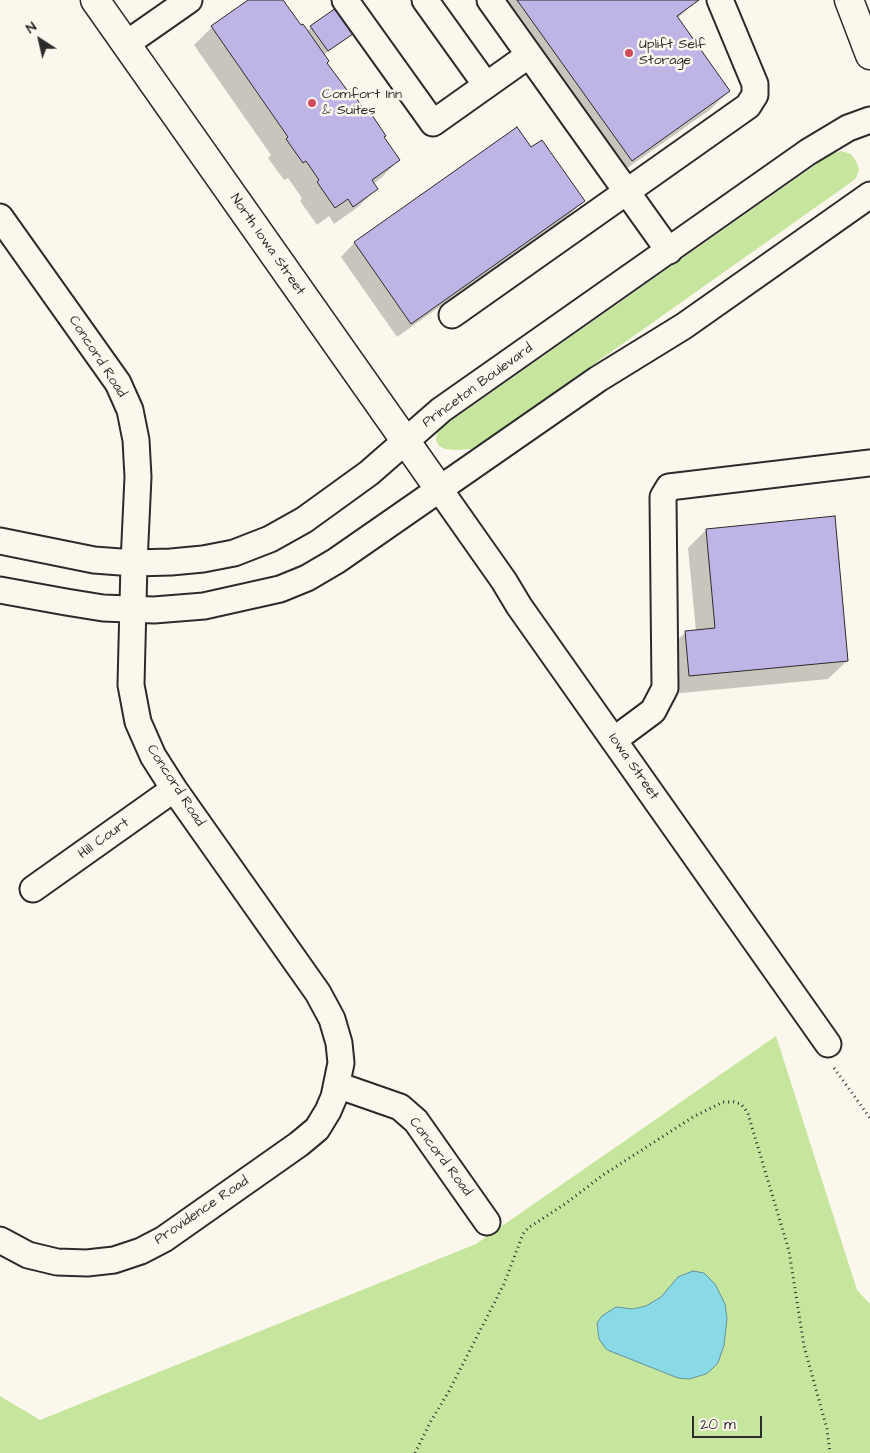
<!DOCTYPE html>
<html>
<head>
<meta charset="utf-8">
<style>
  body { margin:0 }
  #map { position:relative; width:870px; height:1453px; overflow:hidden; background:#fbf7ec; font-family:"Architects Daughter",sans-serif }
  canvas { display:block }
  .north { position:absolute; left:15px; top:15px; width:50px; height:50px; -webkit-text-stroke:4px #fbf7ec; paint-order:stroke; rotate:325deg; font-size:14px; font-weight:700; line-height:20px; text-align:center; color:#2b2b2b }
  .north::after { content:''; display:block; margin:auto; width:18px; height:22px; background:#2b2b2b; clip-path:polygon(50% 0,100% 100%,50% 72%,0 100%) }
  .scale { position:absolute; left:692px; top:1416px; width:70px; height:22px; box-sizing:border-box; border:2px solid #2b2b2b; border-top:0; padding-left:6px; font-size:15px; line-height:18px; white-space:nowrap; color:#2b2b2b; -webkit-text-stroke:4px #fbf7ec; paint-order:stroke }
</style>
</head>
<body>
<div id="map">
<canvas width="870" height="1453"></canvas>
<div class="north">N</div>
<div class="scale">20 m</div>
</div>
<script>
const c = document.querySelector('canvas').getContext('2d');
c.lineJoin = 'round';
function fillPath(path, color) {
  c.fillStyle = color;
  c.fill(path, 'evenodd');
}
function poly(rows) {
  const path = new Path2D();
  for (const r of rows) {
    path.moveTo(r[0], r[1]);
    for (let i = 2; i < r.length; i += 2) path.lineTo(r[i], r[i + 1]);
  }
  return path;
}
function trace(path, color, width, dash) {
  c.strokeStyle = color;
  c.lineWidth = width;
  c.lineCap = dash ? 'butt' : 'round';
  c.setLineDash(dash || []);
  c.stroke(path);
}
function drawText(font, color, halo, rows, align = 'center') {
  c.font = font + ' "Architects Daughter",sans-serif';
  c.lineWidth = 5;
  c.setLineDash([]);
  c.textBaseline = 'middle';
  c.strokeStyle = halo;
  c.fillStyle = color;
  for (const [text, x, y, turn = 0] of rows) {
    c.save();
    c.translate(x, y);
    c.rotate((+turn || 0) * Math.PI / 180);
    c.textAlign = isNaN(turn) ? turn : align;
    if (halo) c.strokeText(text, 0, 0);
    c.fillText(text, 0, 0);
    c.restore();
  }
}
fillPath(poly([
  [841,151,851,154,857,163,859,170,856,178,850,183,478,446,471,449,455,450,445,449,439,446,436,440,437,433,441,428,831,154],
  [776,1036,857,1290,870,1304,870,1453,0,1453,0,1396,40,1420,476,1244]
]), '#c6e59d');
const water = poly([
  [693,1271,704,1273,715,1284,725,1304,727,1319,724,1345,718,1363,710,1371,706,1374,689,1379,678,1378,610,1351,606,1349,599,1339,597,1323,602,1316,616,1307,633,1309,646,1306,661,1297,678,1277,693,1271]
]);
fillPath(water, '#8ad9e7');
trace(water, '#64939c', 1);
fillPath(poly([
  [250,0,282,0,301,27,307,31,311,27,352,34,323,55,326,63,399,160,381,178,373,184,376,189,358,207,334,224,329,216,317,225,300,201,302,198,288,178,284,180,268,158,271,155,194,45,212,27],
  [486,0,697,0,677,19,729,91,711,109,613,178],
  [517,129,531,149,583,201,569,215,397,337,341,257,354,243],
  [706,530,847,661,828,679,671,694,667,650,686,632,696,631,688,548]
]), '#0003');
const building = poly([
  [248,0,283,0,301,25,303,24,329,61,327,63,350,94,352,92,367,114,370,112,386,136,384,137,400,160,372,180,378,189,353,207,348,199,335,208,317,182,319,180,306,161,303,163,286,139,288,137,211,26,248,0],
  [517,0,699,0,677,16,730,91,632,161,517,0],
  [336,8,353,34,328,51,310,26,336,8],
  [517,127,531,147,542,140,585,201,411,324,354,242,517,127],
  [835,516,848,661,689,676,685,631,715,628,706,529,835,516]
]);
fillPath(building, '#bfb4e6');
trace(building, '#2b2b2b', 1);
const minor = poly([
  [345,0,433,123,529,55],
  [425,0,486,85],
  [490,0,669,251],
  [126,44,189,0],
  [0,217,118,383,130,410,136,440,138,477,134,563,131,685,138,722,153,756,174,789,318,993,332,1019,339,1043,341,1063,334,1097,328,1111,317,1129,299,1144,164,1239,141,1251,114,1260,87,1263,57,1262,28,1255,0,1240],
  [452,315,748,106,755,95,755,84,720,0],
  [440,490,504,581,519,606,828,1044],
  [0,541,94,560,134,563,171,562,203,559,234,553,270,539,304,520,369,473,441,410,808,152,848,128,870,120],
  [0,590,66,602,103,608,154,610,204,606,280,589,307,578,336,561,598,379,684,326,870,195],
  [614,740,653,711,665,688,663,497,669,487,870,463],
  [33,889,174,789],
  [337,1085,400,1107,416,1121,487,1222]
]);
const major = poly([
  [95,0,440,490]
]);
const highway = poly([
  [849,0,870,55]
]);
trace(minor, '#2b2b2b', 29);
trace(major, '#2b2b2b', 31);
trace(highway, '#2b2b2b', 31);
trace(poly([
  [834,1068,870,1118],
  [415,1453,431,1421,449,1391,504,1284,523,1234,528,1228,565,1204,603,1175,693,1117,723,1102,734,1102,741,1104,745,1109,748,1114,789,1251,804,1346,827,1429,830,1453]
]), '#2b2b2b', 3, [1, 4]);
trace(minor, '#fbf7ec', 25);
trace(major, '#fbf7ec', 28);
trace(highway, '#fbf7ec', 28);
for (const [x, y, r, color] of [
  [629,53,5,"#d1495b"],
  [312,103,5,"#d1495b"]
]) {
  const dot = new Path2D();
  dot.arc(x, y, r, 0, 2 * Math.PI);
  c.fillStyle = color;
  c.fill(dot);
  trace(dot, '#fbf7ec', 2);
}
drawText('14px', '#2b2b2b', '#fbf7ec', [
  ["Uplift Self",639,45],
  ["Storage",639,61],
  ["Comfort Inn",322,95],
  ["& Suites",322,111]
], 'left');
drawText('14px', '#2b2b2b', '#fbf7ec', [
  ["North Iowa Street",267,245,55],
  ["Concord Road",97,357,57],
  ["Princeton Boulevard",478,386,-36],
  ["Iowa Street",633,767,55],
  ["Concord Road",175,786,57],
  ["Hill Court",104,839,-36],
  ["Concord Road",440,1157,53],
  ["Providence Road",202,1211,-34]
]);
</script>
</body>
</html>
